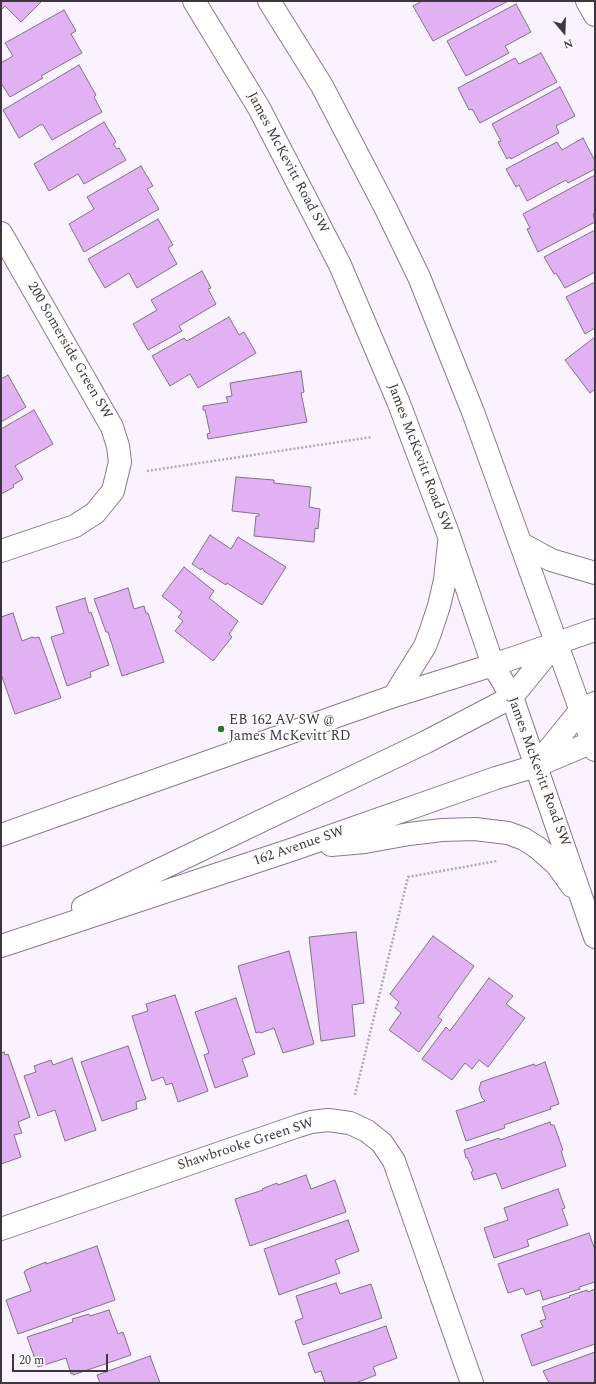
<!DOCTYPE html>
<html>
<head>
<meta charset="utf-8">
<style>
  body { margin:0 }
  #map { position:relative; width:596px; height:1384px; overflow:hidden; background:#faf2fe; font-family:Spectral,serif }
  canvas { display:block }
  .frame { position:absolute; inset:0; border:2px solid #3c373e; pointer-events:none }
  .north { position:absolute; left:544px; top:12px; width:40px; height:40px; -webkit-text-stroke:3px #fff; paint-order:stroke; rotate:161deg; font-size:11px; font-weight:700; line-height:16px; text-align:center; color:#3c373e }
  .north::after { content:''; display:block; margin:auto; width:14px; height:18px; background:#3c373e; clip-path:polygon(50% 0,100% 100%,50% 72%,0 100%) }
  .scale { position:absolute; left:12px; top:1354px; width:96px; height:18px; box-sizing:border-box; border:2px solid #3c373e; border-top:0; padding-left:5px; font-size:12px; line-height:14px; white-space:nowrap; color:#3c373e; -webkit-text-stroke:3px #fff; paint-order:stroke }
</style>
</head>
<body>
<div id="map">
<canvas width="596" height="1384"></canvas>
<div class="frame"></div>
<div class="north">N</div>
<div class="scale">20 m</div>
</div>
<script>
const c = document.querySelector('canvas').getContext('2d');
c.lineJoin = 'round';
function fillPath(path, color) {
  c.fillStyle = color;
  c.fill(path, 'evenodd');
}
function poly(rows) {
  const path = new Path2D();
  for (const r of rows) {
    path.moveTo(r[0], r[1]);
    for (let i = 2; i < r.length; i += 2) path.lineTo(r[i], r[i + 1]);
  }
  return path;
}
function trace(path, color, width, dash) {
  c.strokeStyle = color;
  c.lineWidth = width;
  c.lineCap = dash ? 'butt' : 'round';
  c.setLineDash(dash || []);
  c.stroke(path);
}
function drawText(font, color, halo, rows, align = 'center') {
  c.font = font + ' Spectral,serif';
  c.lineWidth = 3;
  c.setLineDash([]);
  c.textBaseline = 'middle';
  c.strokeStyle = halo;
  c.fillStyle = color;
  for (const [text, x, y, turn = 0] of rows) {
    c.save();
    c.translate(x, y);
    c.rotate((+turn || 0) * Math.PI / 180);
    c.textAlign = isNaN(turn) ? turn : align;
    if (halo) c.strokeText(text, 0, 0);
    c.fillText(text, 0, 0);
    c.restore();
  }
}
const building = poly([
  [1,1,42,1,21,22,5,6,1,10,1,1],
  [422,1,508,1,433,41,413,6,422,1],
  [516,4,531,32,505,46,509,53,466,76,447,41,516,4],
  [64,10,76,31,71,34,82,53,41,76,43,78,10,97,1,83,1,63,13,56,5,43,64,10],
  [541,53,557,82,480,123,472,109,469,110,458,88,515,58,519,64,541,53],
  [79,65,96,95,94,97,102,112,52,140,43,125,40,125,19,138,3,110,79,65],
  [560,87,575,116,556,126,559,133,511,159,510,157,507,159,498,142,501,141,492,124,560,87],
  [104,122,116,142,113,144,117,149,119,148,126,160,84,184,78,174,49,191,34,164,104,122],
  [583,138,595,161,595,169,568,183,566,180,527,201,519,185,516,187,506,169,557,142,562,150,583,138],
  [141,166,153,186,147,189,159,209,84,252,69,224,94,209,87,197,141,166],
  [595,175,595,213,593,214,595,222,538,252,527,229,530,228,523,214,595,175],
  [158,219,173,245,168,248,177,264,137,288,129,273,105,288,88,259,158,219],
  [595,230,595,272,565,288,556,273,554,274,544,257,595,230],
  [202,271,211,288,208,289,216,304,179,326,182,331,148,350,133,324,157,310,151,300,202,271],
  [595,282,595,328,585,334,566,297,595,282],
  [229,317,239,335,244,332,256,353,198,388,190,374,170,386,152,356,184,338,187,341,229,317],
  [595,337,595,389,590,393,565,360,595,337],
  [301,371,304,392,301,393,307,422,208,439,207,434,210,433,205,410,203,410,203,406,228,402,226,397,232,396,230,383,301,371],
  [8,375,26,407,1,422,1,379,8,375],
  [34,410,53,444,15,466,23,479,13,485,14,487,1,494,1,429,34,410],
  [236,477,274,480,274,483,311,487,309,507,320,509,318,529,315,528,314,542,254,536,256,516,259,516,259,514,232,511,236,477],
  [210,535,231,549,238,537,286,567,262,605,227,583,226,585,204,571,204,570,202,568,201,570,192,564,210,535],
  [184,567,214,591,209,598,238,621,229,634,232,637,213,661,175,631,183,621,178,617,182,612,162,596,184,567],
  [128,588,134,609,144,606,146,613,148,613,164,662,122,676,108,632,106,632,94,599,128,588],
  [85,598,89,613,91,612,109,665,90,672,91,677,67,686,51,637,64,633,56,607,85,598],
  [13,613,22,641,32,637,35,638,39,637,61,698,15,714,1,674,1,617,13,613],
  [356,932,364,1003,352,1005,355,1036,321,1041,309,937,356,932],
  [433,936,474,966,438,1017,442,1020,419,1052,389,1030,401,1013,395,1008,399,1002,390,994,433,936],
  [289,951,314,1044,283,1053,274,1028,261,1033,259,1032,256,1033,238,966,289,951],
  [489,978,513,996,506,1004,525,1018,488,1067,479,1060,472,1069,465,1063,452,1080,422,1059,446,1027,450,1031,489,978],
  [175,995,208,1091,178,1102,172,1083,166,1085,163,1077,152,1081,132,1016,148,1011,146,1004,175,995],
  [236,998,255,1054,242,1059,248,1076,215,1088,204,1055,209,1053,195,1012,236,998],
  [128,1046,146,1099,136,1102,137,1109,102,1121,81,1062,128,1046],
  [4,1052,5,1055,8,1054,30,1117,18,1122,22,1133,14,1135,21,1157,1,1164,1,1053,4,1052],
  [72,1058,96,1130,65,1141,55,1110,38,1116,24,1076,36,1072,34,1066,51,1060,53,1065,72,1058],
  [545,1062,559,1104,550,1107,551,1109,504,1125,505,1128,466,1141,456,1111,485,1101,482,1098,479,1089,481,1082,534,1064,535,1066,545,1062],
  [550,1122,551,1125,554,1125,563,1150,561,1151,566,1166,502,1189,496,1173,474,1180,471,1172,473,1171,467,1157,466,1158,464,1150,499,1138,500,1140,550,1122],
  [306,1175,311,1189,335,1180,346,1212,250,1246,235,1199,263,1190,262,1189,277,1183,278,1185,306,1175],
  [558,1189,565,1208,562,1209,568,1225,527,1240,529,1246,494,1258,484,1228,508,1220,504,1208,558,1189],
  [348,1220,359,1251,335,1260,340,1273,279,1295,264,1249,348,1220],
  [589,1233,595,1250,595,1282,579,1287,580,1289,543,1300,540,1290,526,1295,523,1288,508,1293,498,1264,589,1233],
  [97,1246,115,1300,18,1334,6,1300,31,1291,24,1272,26,1271,26,1270,46,1262,46,1264,97,1246],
  [336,1283,340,1294,371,1284,382,1318,303,1345,295,1321,303,1318,296,1296,336,1283],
  [595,1289,595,1344,532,1366,521,1335,543,1327,540,1321,546,1319,542,1307,570,1297,569,1296,587,1290,588,1292,595,1289],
  [109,1310,118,1334,123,1332,131,1355,73,1375,73,1373,71,1374,66,1358,38,1367,27,1337,73,1322,72,1319,89,1314,90,1316,109,1310],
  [386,1326,397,1358,373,1367,376,1375,356,1383,325,1383,321,1371,315,1373,308,1353,386,1326],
  [595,1352,595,1383,549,1383,543,1371,595,1352],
  [150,1356,160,1383,100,1383,97,1375,150,1356]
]);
fillPath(building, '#e1b1f3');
trace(building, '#807485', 1);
const minor = poly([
  [587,1,595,15],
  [1,233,112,427,118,446,120,462,113,491,95,513,75,526,1,551],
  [1,1229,298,1126,311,1122,328,1120,350,1123,367,1131,382,1143,394,1161,472,1383]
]);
const secondary = poly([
  [194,1,259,108,340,265,398,401,449,536,493,665,512,697,595,937],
  [269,1,322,86,386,209,419,277,473,412,595,750],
  [520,543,551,560,595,573],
  [394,696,425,646,430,633,439,606,445,580,449,543],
  [537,764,580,711,595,703],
  [1,835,394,696,493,665,595,630],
  [331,845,365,842,409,834,442,830,475,829,508,833,524,839,538,848,557,865,572,886],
  [83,907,138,880,426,742,512,697,556,643],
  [1,946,294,849,496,778,536,766,595,741]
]);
trace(minor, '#877b8c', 24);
trace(secondary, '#877b8c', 24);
trace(poly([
  [147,471,372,437],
  [355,1095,408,877,497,861]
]), '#b0a9b3', 2.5, [2, 2]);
trace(minor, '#fff', 22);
trace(secondary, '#fff', 22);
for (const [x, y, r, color] of [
  [221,729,4,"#267720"]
]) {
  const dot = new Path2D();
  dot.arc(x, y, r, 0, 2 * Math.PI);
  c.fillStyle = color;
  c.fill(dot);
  trace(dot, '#fff', 1.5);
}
drawText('14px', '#3c373e', '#fff', [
  ["James McKevitt Road SW",287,163,62],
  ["200 Somerside Green SW",69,351,60],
  ["James McKevitt Road SW",419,458,69],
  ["James McKevitt Road SW",538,772,70],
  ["162 Avenue SW",299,847,-19],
  ["Shawbrooke Green SW",246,1145,-18]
]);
drawText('14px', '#3c373e', '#fff', [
  ["EB 162 AV SW @",229,721],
  ["James McKevitt RD",229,737]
], 'left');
</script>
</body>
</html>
